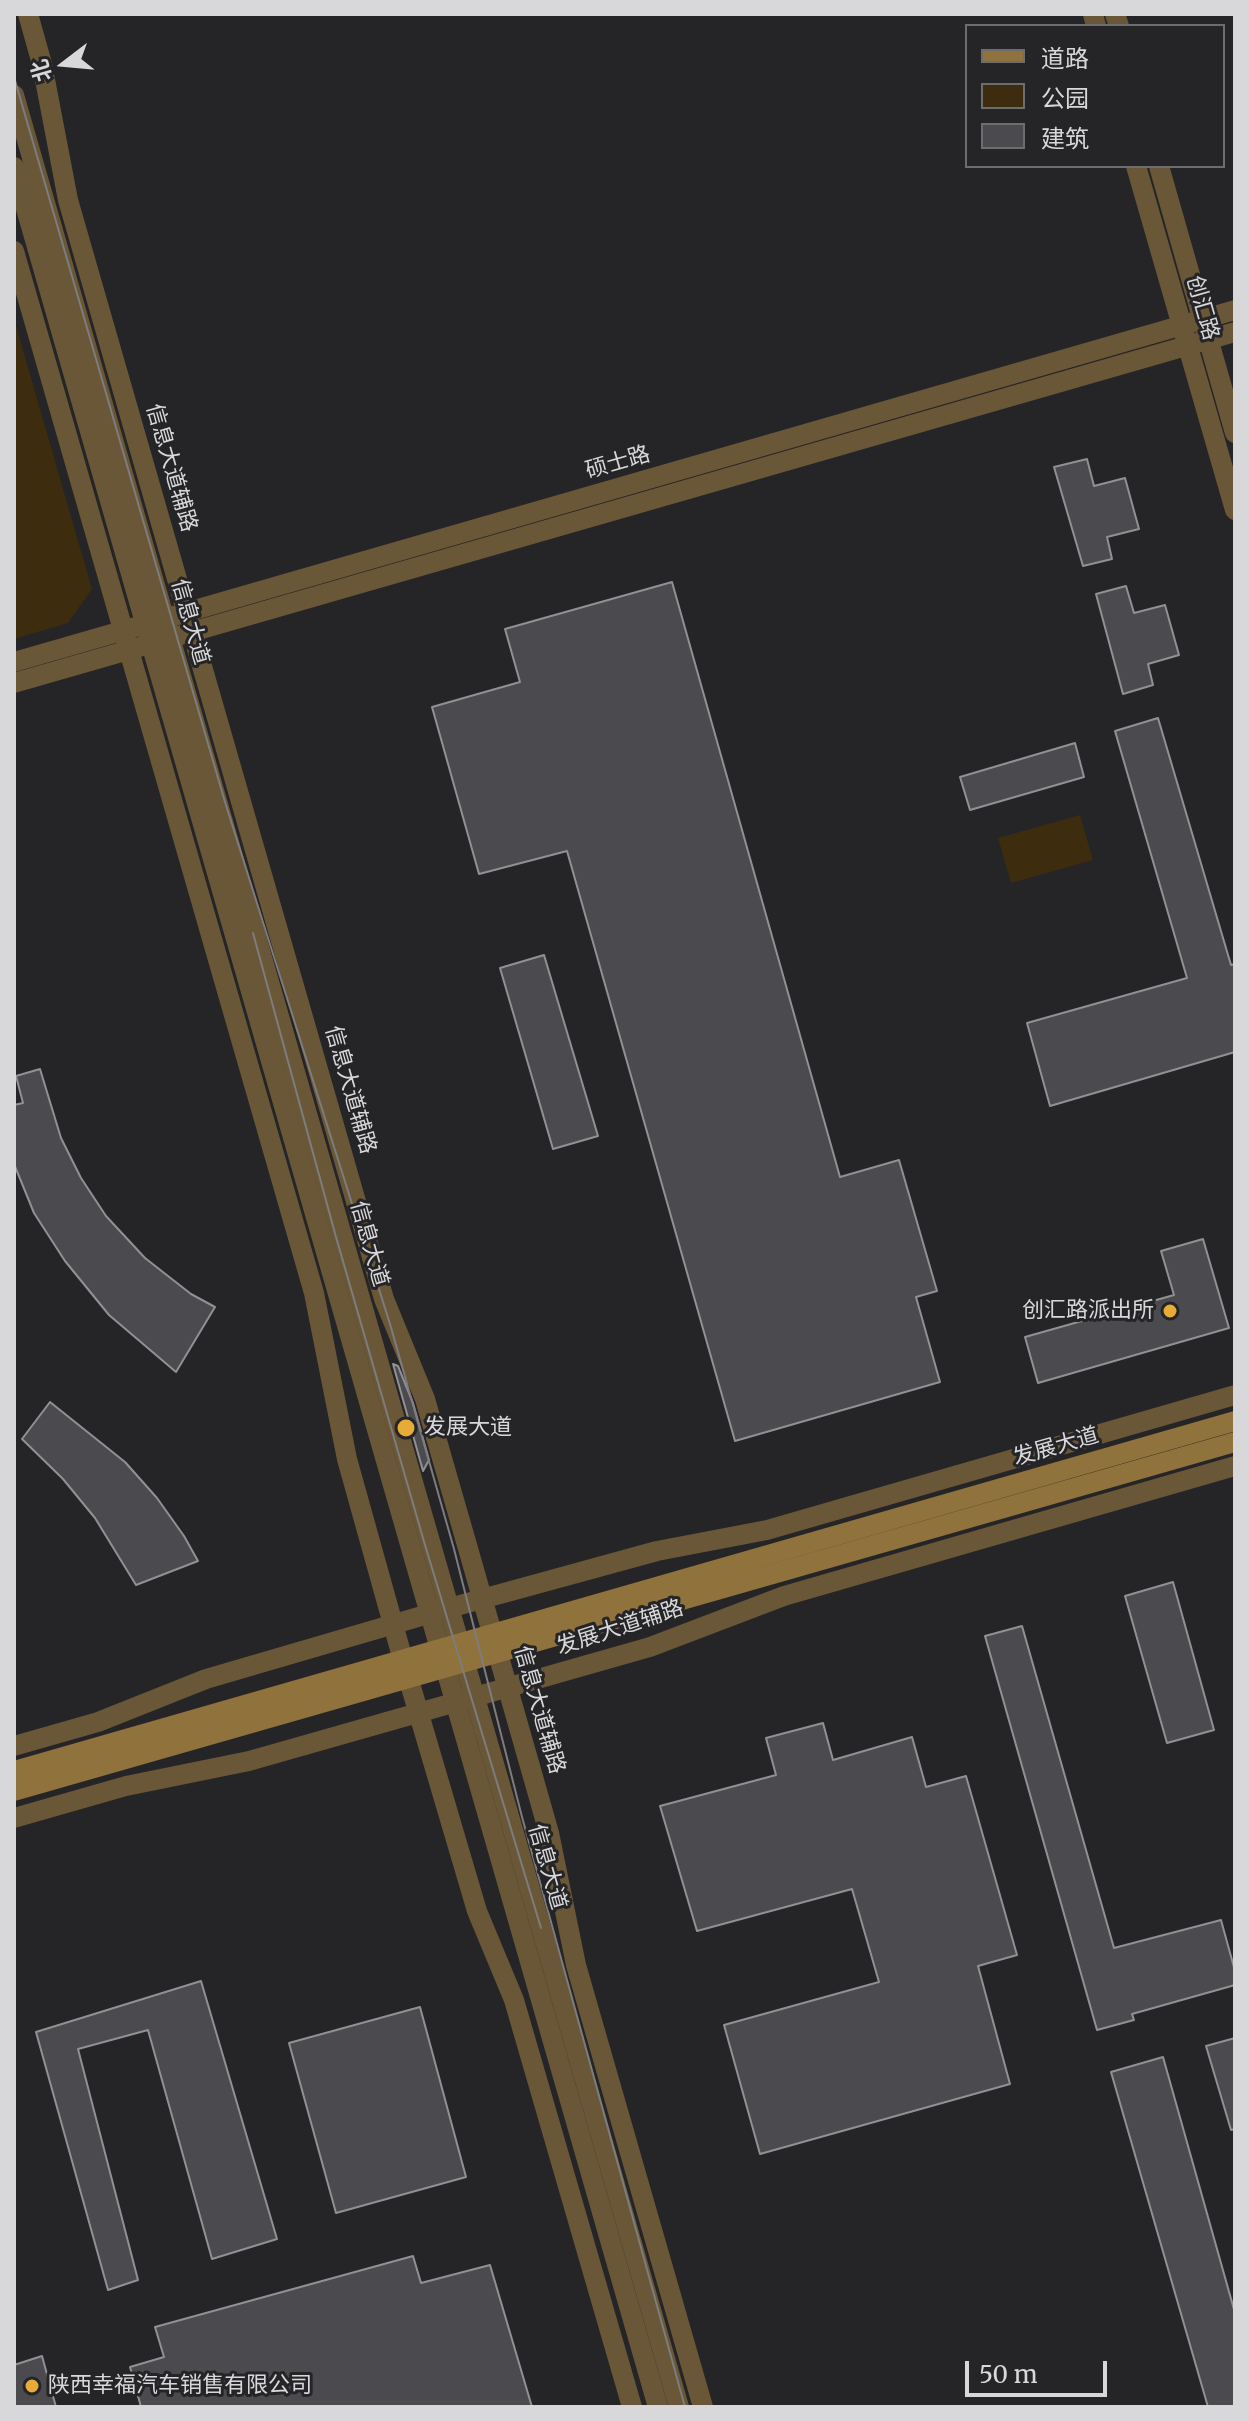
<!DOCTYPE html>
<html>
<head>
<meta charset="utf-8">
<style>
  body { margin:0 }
  #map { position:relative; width:1249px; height:2421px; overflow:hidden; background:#252427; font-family:Merriweather,"Noto Sans SC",serif }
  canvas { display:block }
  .frame { position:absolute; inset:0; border:16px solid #d8d8da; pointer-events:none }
  .legend { position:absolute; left:965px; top:24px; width:260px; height:144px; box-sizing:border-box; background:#252427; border:2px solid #6d6c6f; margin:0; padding:10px 14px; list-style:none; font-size:24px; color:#d8d8da }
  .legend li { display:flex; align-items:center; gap:16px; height:40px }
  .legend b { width:40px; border:2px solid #6d6c6f }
  .north { position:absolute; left:24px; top:24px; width:80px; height:80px; -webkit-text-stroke:6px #252427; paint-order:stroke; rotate:254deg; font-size:22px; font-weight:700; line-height:32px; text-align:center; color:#d8d8da }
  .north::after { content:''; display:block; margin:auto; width:28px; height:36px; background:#d8d8da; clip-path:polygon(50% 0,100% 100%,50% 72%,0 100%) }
  .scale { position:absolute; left:965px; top:2361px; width:142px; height:36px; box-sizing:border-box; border:4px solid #d8d8da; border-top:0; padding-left:10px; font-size:24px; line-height:28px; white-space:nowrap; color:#d8d8da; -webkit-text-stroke:6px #252427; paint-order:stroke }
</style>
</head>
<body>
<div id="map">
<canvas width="1249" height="2421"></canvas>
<div class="frame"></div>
<ul class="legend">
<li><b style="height:10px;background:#90723d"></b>道路</li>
<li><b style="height:22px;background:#3d2c0e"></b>公园</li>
<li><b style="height:22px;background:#4b4a4e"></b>建筑</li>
</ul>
<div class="north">北</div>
<div class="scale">50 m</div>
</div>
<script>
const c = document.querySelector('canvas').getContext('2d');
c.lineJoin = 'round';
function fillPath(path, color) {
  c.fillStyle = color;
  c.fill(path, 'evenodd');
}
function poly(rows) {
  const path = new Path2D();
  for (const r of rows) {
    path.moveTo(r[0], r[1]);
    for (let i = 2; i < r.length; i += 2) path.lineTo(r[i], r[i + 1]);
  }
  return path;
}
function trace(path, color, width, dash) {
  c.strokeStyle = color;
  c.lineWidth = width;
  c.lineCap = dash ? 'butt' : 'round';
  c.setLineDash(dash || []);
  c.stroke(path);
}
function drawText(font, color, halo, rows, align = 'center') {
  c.font = font + ' Merriweather,"Noto Sans SC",serif';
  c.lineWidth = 6;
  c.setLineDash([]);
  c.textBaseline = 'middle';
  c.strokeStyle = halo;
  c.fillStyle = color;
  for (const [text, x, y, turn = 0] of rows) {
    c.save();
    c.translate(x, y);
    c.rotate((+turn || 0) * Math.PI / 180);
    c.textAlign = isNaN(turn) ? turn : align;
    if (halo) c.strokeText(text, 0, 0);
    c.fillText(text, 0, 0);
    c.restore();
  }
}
fillPath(poly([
  [14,319,92,589,68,623,14,639],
  [1080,815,1093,860,1011,883,998,838]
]), '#3d2c0e');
const building = poly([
  [1087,459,1094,486,1125,478,1139,529,1107,537,1112,559,1083,566,1054,467,1087,459],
  [672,582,840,1177,899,1160,937,1291,916,1297,940,1382,735,1441,567,851,479,874,432,707,520,682,505,629,672,582],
  [1126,586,1134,613,1165,605,1179,655,1148,664,1153,685,1123,694,1096,594,1126,586],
  [1158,718,1231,965,1235,964,1235,1052,1050,1106,1027,1023,1187,978,1115,731,1158,718],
  [1075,743,1084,777,970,810,960,777,1075,743],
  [544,955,598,1136,553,1149,500,968,544,955],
  [40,1069,61,1138,81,1178,106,1216,145,1258,191,1294,215,1307,176,1372,109,1315,65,1261,34,1213,14,1164,14,1105,23,1103,16,1076,40,1069],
  [1203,1239,1229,1328,1038,1383,1025,1337,1174,1295,1161,1251,1203,1239],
  [393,1364,398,1366,413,1403,429,1460,423,1471,393,1364],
  [50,1402,125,1462,157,1498,184,1536,198,1561,136,1585,95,1518,63,1479,22,1439,50,1402],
  [1173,1582,1214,1730,1167,1743,1125,1596,1173,1582],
  [1022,1626,1114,1948,1221,1920,1235,1971,1235,1985,1132,2014,1134,2020,1097,2030,985,1636,1022,1626],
  [823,1723,833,1760,912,1737,926,1787,966,1776,1017,1955,978,1966,1010,2084,760,2154,724,2025,879,1982,852,1889,697,1931,660,1806,776,1775,766,1738,823,1723],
  [201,1981,277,2239,212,2259,148,2030,78,2049,138,2280,108,2290,36,2032,201,1981],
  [420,2007,466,2177,336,2213,289,2043,420,2007],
  [1235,2038,1235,2129,1231,2130,1206,2046,1235,2038],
  [1163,2057,1235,2313,1235,2407,1208,2407,1111,2072,1163,2057],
  [413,2256,421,2283,490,2265,532,2407,141,2407,130,2367,164,2357,155,2327,413,2256],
  [42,2356,56,2407,14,2407,14,2365,42,2356]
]);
fillPath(building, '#4b4a4e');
trace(building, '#919093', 2);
trace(poly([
  [28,14,42,64,68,200,384,1299,425,1399,471,1559,549,1833,576,1965,703,2407],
  [14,251,314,1293,347,1459,403,1660,477,1911,514,2000,632,2407],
  [14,1746,98,1722,206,1679,449,1608,657,1551,767,1530,1235,1395],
  [14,1818,126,1786,249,1761,650,1647,784,1596,1235,1466]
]), '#6a5737', 20);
trace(poly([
  [1093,14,1096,26],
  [1115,14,1119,26],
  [14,95,679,2407],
  [1136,166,1235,510],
  [1159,166,1235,433],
  [14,167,658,2407],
  [14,662,1235,310],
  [14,683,1235,332]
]), '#6a5737', 20);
trace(poly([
  [14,1771,1235,1421],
  [14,1791,1235,1442]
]), '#90723d', 20);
trace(poly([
  [14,77,225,802,390,1324,454,1549,522,1817,685,2407],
  [253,933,336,1237,425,1545,541,1928]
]), '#7d7c7f', 2);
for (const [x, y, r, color] of [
  [1170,1311,8,"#e7ac37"],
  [406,1428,10,"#e7ac37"],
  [32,2386,8,"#e7ac37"]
]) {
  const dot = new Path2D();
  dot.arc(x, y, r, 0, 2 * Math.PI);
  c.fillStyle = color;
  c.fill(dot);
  trace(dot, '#252427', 3);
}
drawText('22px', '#d8d8da', '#252427', [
  ["创汇路",1202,308,74],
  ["硕士路",618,463,-16],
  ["信息大道辅路",171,468,74],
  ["信息大道",190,622,74],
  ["信息大道辅路",350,1090,74],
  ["信息大道",369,1244,74],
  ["发展大道",1056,1447,-16],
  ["发展大道辅路",620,1628,-18],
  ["信息大道辅路",539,1710,74],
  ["信息大道",547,1867,74]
]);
drawText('22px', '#d8d8da', '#252427', [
  ["创汇路派出所",1154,1311,"right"],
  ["发展大道",424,1428],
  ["陕西幸福汽车销售有限公司",48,2386]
], 'left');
</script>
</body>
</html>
